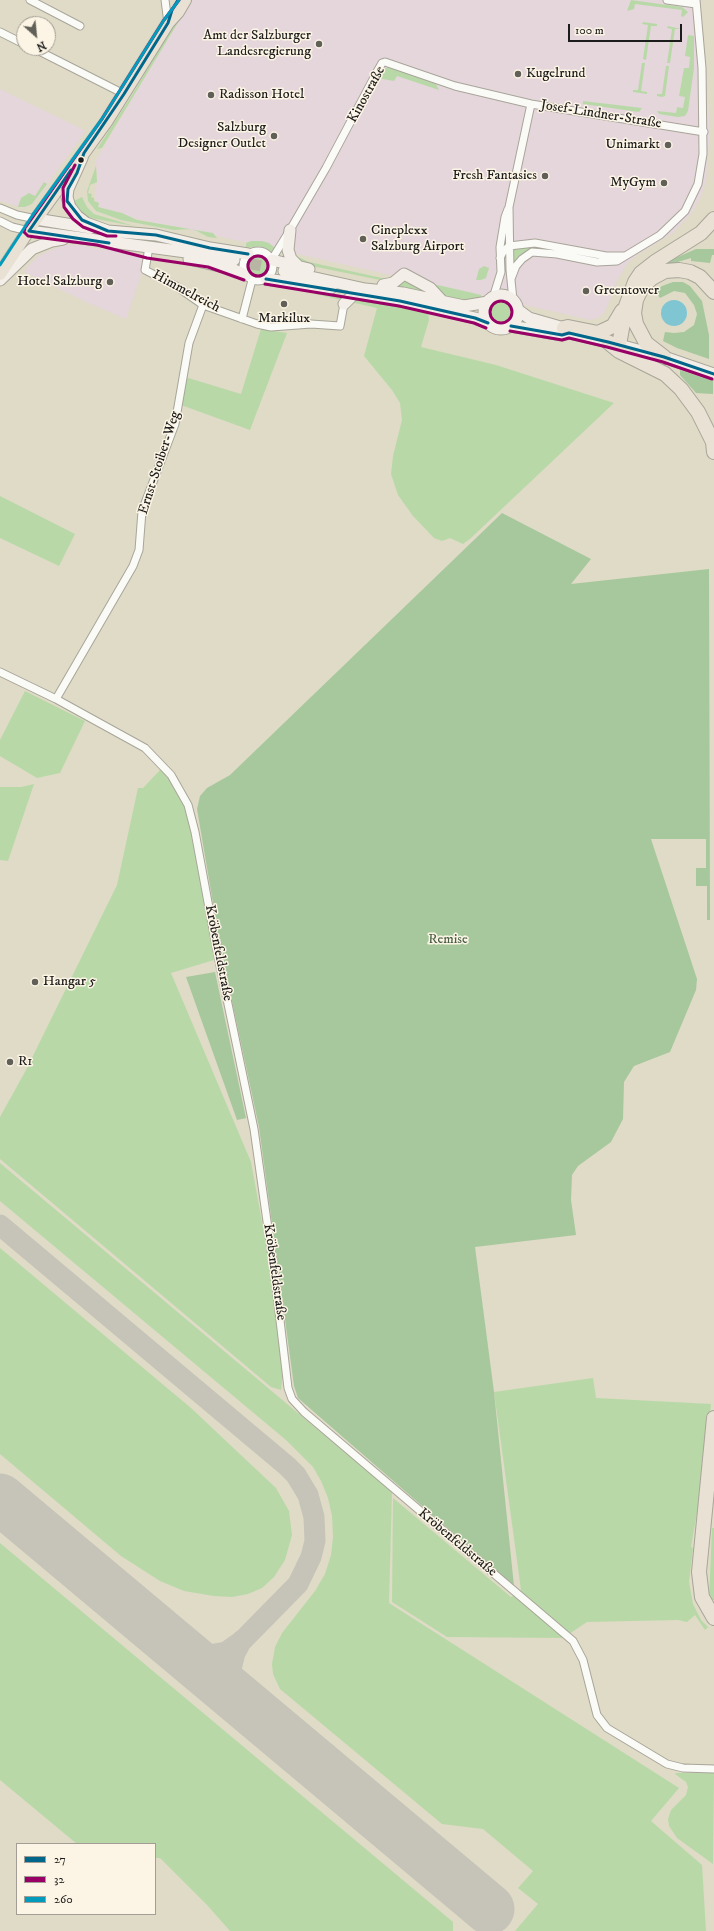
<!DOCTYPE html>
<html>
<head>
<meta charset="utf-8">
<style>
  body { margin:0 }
  #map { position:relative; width:714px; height:1931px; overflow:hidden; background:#dfdbc7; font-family:"IM FELL DW Pica",serif }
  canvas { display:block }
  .legend { position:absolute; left:16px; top:1843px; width:140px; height:72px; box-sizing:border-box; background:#fcf5e5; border:1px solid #a29e95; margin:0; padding:5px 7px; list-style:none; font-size:12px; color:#1c1c1c }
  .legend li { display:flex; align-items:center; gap:8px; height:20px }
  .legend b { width:20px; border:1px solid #a29e95 }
  .north { position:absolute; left:16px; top:16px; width:40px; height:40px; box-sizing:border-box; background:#fcf5e5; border:1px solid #a29e95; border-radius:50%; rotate:153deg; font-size:11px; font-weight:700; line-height:16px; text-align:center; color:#1c1c1c }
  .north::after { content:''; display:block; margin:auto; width:14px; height:18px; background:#605f58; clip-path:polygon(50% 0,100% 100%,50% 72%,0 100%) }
  .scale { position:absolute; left:568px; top:24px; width:114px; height:18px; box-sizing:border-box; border:2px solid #1c1c1c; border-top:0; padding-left:5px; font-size:12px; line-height:14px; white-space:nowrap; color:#1c1c1c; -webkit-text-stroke:3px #fcf5e5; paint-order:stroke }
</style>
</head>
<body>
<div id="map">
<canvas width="714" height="1931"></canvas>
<ul class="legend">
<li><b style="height:5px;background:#00678b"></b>27</li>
<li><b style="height:5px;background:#906"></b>32</li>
<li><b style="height:5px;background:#039bbc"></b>260</li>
</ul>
<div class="north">N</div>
<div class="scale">100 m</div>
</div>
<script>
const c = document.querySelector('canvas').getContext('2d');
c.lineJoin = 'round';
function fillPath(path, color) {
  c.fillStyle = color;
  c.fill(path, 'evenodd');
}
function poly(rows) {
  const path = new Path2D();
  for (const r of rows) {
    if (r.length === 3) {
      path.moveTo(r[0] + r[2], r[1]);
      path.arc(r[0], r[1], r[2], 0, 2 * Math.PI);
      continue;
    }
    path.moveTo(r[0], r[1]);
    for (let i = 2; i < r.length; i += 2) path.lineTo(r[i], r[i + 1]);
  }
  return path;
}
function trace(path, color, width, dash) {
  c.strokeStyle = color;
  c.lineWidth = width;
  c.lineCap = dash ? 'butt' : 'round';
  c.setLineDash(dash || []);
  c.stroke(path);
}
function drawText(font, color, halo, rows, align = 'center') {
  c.font = font + ' "IM FELL DW Pica",serif';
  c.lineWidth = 3;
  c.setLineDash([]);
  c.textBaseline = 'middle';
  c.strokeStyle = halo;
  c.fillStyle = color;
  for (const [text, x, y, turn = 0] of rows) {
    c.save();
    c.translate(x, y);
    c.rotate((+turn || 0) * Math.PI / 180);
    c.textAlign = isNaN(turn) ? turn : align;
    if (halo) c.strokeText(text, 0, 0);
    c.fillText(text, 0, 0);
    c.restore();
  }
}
fillPath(poly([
  [191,0,701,0,710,132,706,181,701,197,691,214,673,233,637,255,627,264,617,281,605,312,600,317,591,320,177,227,154,223,110,212,99,207,95,198,97,181,96,160],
  [0,89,86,131,34,203,23,208,0,201],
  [64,245,79,245,105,250,107,248,145,258,142,273,126,319,88,303,24,272,28,266,40,255]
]), '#e5d6db');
fillPath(poly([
  [631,0,682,7,688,12,683,17,681,16,682,10,635,4,634,9,627,11],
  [179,16,182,16,102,148,97,149,132,95],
  [643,22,657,24,657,26,651,26,646,60,643,59,648,25,642,24],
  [668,26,681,29,675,29,670,63,667,63,672,29,667,28],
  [688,35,694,36,694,68,688,111,685,116,678,117,659,114,657,111,676,113,677,107,683,108,685,97,679,96,684,68,689,68,690,57,685,56],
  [642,63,645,63,641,91,647,92,647,94,633,92,633,90,638,90],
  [666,66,669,66,665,96,662,97,657,96,657,94,662,94],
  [388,67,436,84,439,90,397,76,394,81,377,78,382,70],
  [583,101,642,108,639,112,583,104],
  [96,166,97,182,90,185,88,193,92,194,91,197,94,198,94,201,99,203,98,207,122,213,137,220,213,233,217,238,208,237,197,231,190,229,174,230,121,220,96,211,88,201,87,191],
  [44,182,47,184,32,204,25,207,18,207,21,198,29,193,35,196],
  [82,197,87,207,94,214,134,226,85,217,72,202],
  [251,241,262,241,269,243,275,248,273,253,260,246,246,248,246,243],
  [540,246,560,250,559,253,540,249,529,250,523,253,513,262,512,249],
  [294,255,309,262,391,280,385,281,307,265,299,261],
  [258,266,10],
  [484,266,489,268,486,278,481,280,476,280,479,269],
  [407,277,433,296,394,285],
  [424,282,473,293,481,295,481,297,475,300,455,300,441,294],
  [315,292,428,312,429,320,421,347,496,365,614,403,471,538,463,544,450,538,442,541,434,538,413,516,398,495,391,474,393,456,402,420,400,403,392,390,364,356,377,308,315,294],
  [501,313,11],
  [261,329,287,333,250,430,181,405,185,377,241,394],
  [0,496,75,534,59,566,0,538],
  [25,691,85,721,60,773,37,778,0,756,0,740],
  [161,769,179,793,188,814,194,840,214,960,171,973,251,1162,269,1260,283,1375,281,1390,271,1387,0,1159,0,1117,26,1070,117,885,138,788,143,788],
  [34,784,8,861,0,860,0,787,21,787],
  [0,1163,392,1492,389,1603,679,1788,651,1821,702,1865,706,1931,515,1931,538,1904,518,1888,533,1871,483,1829,442,1824,280,1689,273,1674,272,1664,275,1647,282,1633,315,1591,325,1574,331,1555,333,1537,332,1516,328,1498,321,1481,313,1467,286,1440,0,1201],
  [0,1248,191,1408,276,1488,289,1511,292,1535,285,1560,274,1577,262,1588,248,1594,232,1597,214,1596,184,1591,160,1581,121,1556,0,1454],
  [593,1378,596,1398,711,1404,702,1484,691,1547,693,1548,689,1582,693,1604,701,1620,708,1627,705,1630,695,1615,687,1622,678,1620,587,1622,563,1638,447,1637,392,1602,393,1498,511,1597,521,1590,494,1392],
  [712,1528,714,1528,714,1600,709,1600],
  [0,1543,453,1922,453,1931,230,1931,207,1905,160,1858,155,1858,155,1844,77,1844,0,1780],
  [676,1773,714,1773,713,1864,677,1838,669,1826,668,1819,671,1810,686,1795,688,1787,686,1782,675,1774]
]), '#b8d9a7');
fillPath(poly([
  [696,249,714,249,714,255,712,255,710,263,691,261,691,258,657,268,657,266],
  [673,282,683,282,690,286,702,301,709,335,709,359,677,348,663,341,665,332,674,333,684,332,694,325,697,314,694,305,685,293,674,291,660,298,655,291,662,286],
  [680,370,713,381,713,394,696,393,680,375],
  [502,513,591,559,571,584,709,569,710,920,707,920,707,886,696,886,696,868,706,868,706,839,651,839,697,979,696,990,670,1052,634,1066,624,1082,623,1119,611,1142,578,1166,572,1175,571,1200,576,1235,475,1247,494,1392,514,1586,298,1398,294,1386,259,1127,221,950,197,809,200,796,207,788,230,775],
  [215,972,246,1118,237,1120,186,977]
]), '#a7c89c');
fillPath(poly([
  [674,313,13]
]), '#80c5d2');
trace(poly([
  [0,1225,287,1466,296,1475,308,1495,314,1517,315,1541,311,1557,298,1584,243,1640,226,1652,209,1655,185,1653],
  [242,1640,235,1653,231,1669,234,1683,243,1702]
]), '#c6c4b8', 21);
trace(poly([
  [0,1499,489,1909]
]), '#c6c4b8', 51);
trace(poly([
  [234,260,284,271]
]), '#b8b5a5', 11, [11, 5.5]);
const minor = poly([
  [30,0,80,26],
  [165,0,168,23],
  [667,0,696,4],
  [0,32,24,44],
  [33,48,124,94],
  [0,208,17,215,36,219],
  [0,221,12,227,29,231],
  [258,266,15],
  [148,253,145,270,176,286,203,305,257,324,271,327,311,324,340,326,344,304],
  [500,258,503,252,509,246,535,243,606,256,625,256],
  [272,259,290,230,326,168,378,70,382,63,385,62,455,86,531,104,704,132],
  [511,279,516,266,522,259,532,252,557,254,597,262,617,261,660,235,685,211,698,184,703,154,702,68,696,0],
  [493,298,501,272,500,247,505,217,508,209],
  [513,300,510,270,509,207,531,104],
  [242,319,252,280],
  [0,672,56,699,145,748,171,775,188,805,195,832,217,951,254,1129,275,1278,288,1388,292,1399,304,1412,573,1641,583,1660,597,1715,607,1728,667,1764,683,1768,714,1769],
  [56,699,133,566,139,550,142,511,175,424,189,343,203,305]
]);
const secondary = poly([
  [82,158,68,189,67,197,70,207,77,216,86,223,108,231,156,235,210,248,248,254],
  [36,219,91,228],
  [290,230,288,250,291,259,298,266],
  [29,231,201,254],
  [211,256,234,260],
  [189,259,232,269,246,275],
  [272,260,309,269],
  [284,271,365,289,403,293,464,306,488,302],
  [266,279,331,288],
  [0,280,32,249,52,241,63,239],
  [383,285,393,283,404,274,430,288,443,302],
  [363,295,400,301],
  [501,312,17],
  [394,299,475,318,488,323],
  [344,304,355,293],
  [518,310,529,318,564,328,569,333],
  [511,326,562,335,569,333,608,342,664,357,714,374]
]);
const primary = poly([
  [0,274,36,219,106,122,168,23,178,12,185,0]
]);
const motorway = poly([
  [564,328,568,327,598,333,613,326,622,311],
  [608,342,619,351,665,374,681,389,698,412,713,442,714,452],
  [619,345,626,306,635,282,641,273,655,262,701,233,714,219],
  [664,357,646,343,636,324,634,313,636,300,642,287,652,278,665,271,679,270,690,272,700,277,714,292],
  [714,1418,699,1572,702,1597,714,1618]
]);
trace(minor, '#a8a599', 9);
trace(secondary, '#a8a599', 13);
trace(primary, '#a8a599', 14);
trace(motorway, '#a8a599', 16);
trace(minor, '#fafaf7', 7);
trace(secondary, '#f3efe8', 11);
trace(primary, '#e8e1d4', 12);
trace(motorway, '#e8e1d4', 14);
trace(poly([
  [178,0,172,10,168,23,124,94,84,153,77,173,68,189,67,201,82,220,108,231,156,235,210,248,248,254],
  [29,231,71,170],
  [29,231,109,243],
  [266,279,400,301,475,318,488,323],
  [511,326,562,335,569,333,608,342,664,357,714,374]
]), '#00678b', 3);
trace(poly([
  [179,0,164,20,102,119,25,228,24,232,28,236,97,245,147,258,208,267,244,280],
  [75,165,63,188,64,207,73,219,83,227,107,236,116,236],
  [258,266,10],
  [265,284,399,306,474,323,486,328],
  [501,312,11],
  [510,331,562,340,569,338,607,347,663,362,712,379]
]), '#906', 3);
trace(poly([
  [0,265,32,216,102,119,164,20,179,0]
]), '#039bbc', 3);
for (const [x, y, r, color] of [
  [319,44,4,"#605f58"],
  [518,74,4,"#605f58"],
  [211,95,4,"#605f58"],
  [274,136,4,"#605f58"],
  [668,145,4,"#605f58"],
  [81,160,3.5,"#1c1c1c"],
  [545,176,4,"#605f58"],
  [664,183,4,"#605f58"],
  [363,239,4,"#605f58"],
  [110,282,4,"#605f58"],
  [586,291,4,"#605f58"],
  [284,304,4,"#605f58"],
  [35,982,4,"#605f58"],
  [10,1062,4,"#605f58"]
]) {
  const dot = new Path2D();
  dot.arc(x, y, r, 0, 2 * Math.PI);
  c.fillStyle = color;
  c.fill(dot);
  trace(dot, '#fcf5e5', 1.5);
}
drawText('14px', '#1c1c1c', '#fcf5e5', [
  ["Amt der Salzburger",311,36],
  ["Landesregierung",311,52],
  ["Kugelrund",526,74,"left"],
  ["Radisson Hotel",219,95,"left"],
  ["Salzburg",266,128],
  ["Designer Outlet",266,144],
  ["Unimarkt",660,145],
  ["Fresh Fantasies",537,176],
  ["MyGym",656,183],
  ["Cineplexx",371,231,"left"],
  ["Salzburg Airport",371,247,"left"],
  ["Hotel Salzburg",102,282],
  ["Greentower",594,291,"left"],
  ["Markilux",284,319,"center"],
  ["Hangar 5",43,982,"left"],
  ["R1",18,1062,"left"]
], 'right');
drawText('14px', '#1c1c1c', '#fcf5e5', [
  ["Kinostraße",367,95,-61],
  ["Josef-Lindner-Straße",601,115,9],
  ["Himmelreich",186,292,28],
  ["Ernst-Stoiber-Weg",160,463,-72],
  ["Kröbenfeldstraße",218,953,79],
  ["Kröbenfeldstraße",274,1272,82],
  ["Kröbenfeldstraße",457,1543,40]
]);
drawText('14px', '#475d44', '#fcf5e5', [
  ["Remise",448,940]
]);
</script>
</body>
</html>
